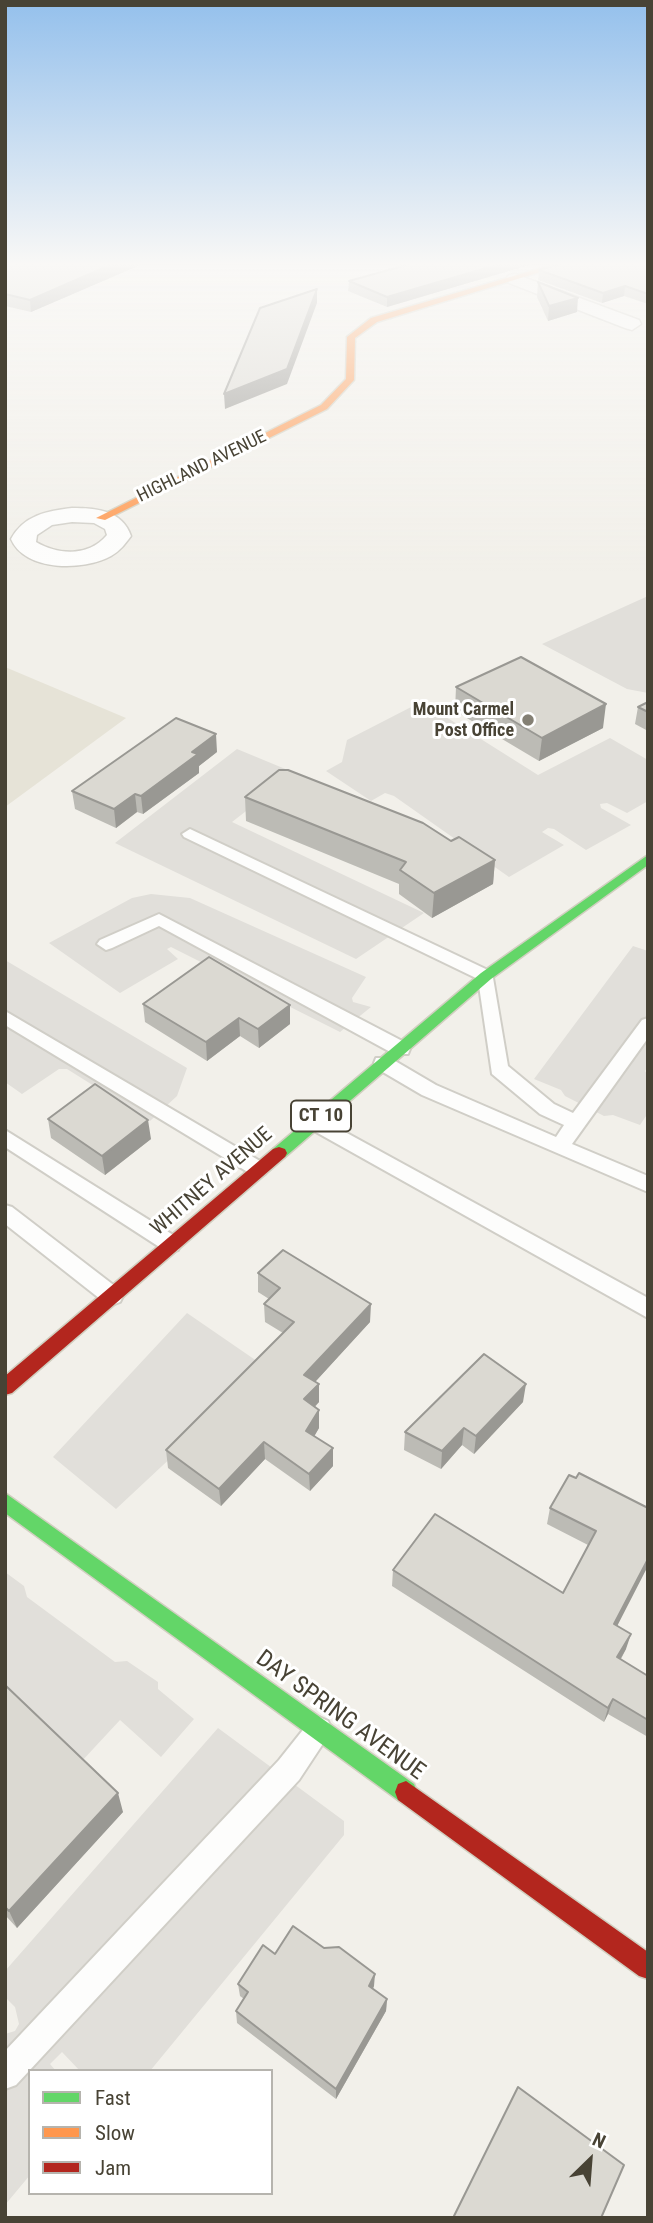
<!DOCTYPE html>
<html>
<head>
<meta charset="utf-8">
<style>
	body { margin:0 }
	#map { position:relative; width:653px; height:2223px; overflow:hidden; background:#f2f0ea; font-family:"Roboto Condensed",sans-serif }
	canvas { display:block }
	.frame { position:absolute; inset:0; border:7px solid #484335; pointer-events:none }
	.legend { position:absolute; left:28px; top:2069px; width:245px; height:126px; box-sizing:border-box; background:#fff; border:2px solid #b6b4ae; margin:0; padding:9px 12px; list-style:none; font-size:21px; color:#484335 }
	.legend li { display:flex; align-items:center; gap:14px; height:35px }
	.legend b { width:35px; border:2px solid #b6b4ae }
	.north { position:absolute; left:555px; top:2125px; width:70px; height:70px; -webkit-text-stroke:5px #fff; paint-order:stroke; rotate:25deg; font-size:19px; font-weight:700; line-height:28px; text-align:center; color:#484335 }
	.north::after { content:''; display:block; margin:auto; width:24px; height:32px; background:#484335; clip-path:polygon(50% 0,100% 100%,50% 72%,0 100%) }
</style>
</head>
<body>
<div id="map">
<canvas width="653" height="2223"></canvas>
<div class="frame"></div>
<ul class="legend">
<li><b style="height:9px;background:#63d668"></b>Fast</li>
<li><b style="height:9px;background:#ff974d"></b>Slow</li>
<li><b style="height:9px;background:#b3261e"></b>Jam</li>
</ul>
<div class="north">N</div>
</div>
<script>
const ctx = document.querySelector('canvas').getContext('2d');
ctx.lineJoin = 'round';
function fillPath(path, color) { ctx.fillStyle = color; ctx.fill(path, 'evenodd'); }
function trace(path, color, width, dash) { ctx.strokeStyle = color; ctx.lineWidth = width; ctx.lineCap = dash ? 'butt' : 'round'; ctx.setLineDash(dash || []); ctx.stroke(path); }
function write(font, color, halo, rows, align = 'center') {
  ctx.font = font + ' "Roboto Condensed",sans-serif'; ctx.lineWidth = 6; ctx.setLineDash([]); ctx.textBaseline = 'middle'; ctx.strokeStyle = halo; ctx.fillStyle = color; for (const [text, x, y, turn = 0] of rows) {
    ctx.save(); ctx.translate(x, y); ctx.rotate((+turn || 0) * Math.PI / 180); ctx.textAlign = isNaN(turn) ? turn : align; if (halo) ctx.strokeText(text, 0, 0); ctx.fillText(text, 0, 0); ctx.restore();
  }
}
const residential = new Path2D(`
	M5,667L126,718L5,807Z`);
const parking = new Path2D(`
	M648,596V693L627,689L542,644Z
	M417,704L438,712L538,775L610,738L648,760V801L627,813L607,803L600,804L601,808L631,825L586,850L554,829L548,828L542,832L564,845L509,877L394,796L385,793L371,801L326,771L342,762L347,740Z
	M237,749L295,773L232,822L424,913L356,959L115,843Z
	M151,894L190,898L366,977L352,998L353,1002L371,1007L340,1032L171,947L167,949L178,959L120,993L49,943L132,898Z
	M633,946L648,951V1066L645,1071L648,1075V1113L640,1125L613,1115L604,1116L565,1096L561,1090L534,1079Z
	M5,960L187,1068L177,1096L150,1121L67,1069H59L22,1094L5,1082Z
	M187,1313L267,1368L116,1509L53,1457Z
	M5,1572L24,1586L27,1597L115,1662L127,1661L158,1682V1689L194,1719L161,1757L120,1720L81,1762L5,1693Z
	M218,1728L344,1821V1835L150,2071H80L62,2052L50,2064L56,2071H30V2175L5,2205V2034L15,2031L19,2024L15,2007L5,1997V1971Z`);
const lane = new Path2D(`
	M190,829L492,972L508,1066L554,1104L573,1113L642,1020L648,1018V1038L572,1144L648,1176V1192L422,1095L376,1068L374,1063L376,1058H390L436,1085L556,1137L564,1125L540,1114L492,1074L478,979L184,837L182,834Z
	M159,914L408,1044L410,1049L408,1054H394L159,926L112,948L106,950L97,944L100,940Z
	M5,1011L265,1164L268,1169L265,1174L258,1176L251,1174L5,1025Z
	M314,1115L648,1298V1318L307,1127L304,1122L307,1117Z
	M5,1130L178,1238L181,1244L178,1250L171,1252L164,1250L5,1147Z
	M5,1205L12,1207L120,1290L123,1296L120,1302L112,1305L104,1302L5,1224Z
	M319,1717L328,1721L332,1730L299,1780L16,2085L5,2089V2051L279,1760L310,1721Z`);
const street = new Path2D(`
	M515,274L639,320L641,324L632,330L625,328L509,283L506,279L509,275Z
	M72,508C96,508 122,510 131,536C125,544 120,551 111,556C84,571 25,572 11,539C24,515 47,511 72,508ZM72,522L94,523L105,529L107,535C89,557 58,555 36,542L37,535L52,525Z`);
const fast = new Path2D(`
	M648,855V865L491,979L285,1157H273L271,1153L273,1149L481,973Z
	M5,1493L414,1784L417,1792L414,1800L406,1803L398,1800L5,1513Z`);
const slow = new Path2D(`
	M561,262H573L377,322L355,338L354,380L327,409L105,520L96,518L321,405L346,379L347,337L371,318Z`);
const jam = new Path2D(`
	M279,1147L285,1149L287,1153L285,1157L12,1393L5,1395V1376L273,1149Z
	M406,1781L648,1952V1979L639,1976L398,1800L395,1792L398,1784Z`);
const wall = new Path2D(`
	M5,262H147L31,312L5,306Z
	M395,262H539L387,307L348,291L349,281L395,268Z
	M648,262V304L624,296L602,303L538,280L539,270Z
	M538,282L577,312L548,321L537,297Z
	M456,687L603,728L539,761L455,711Z
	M648,702V731L635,724L638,707Z
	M217,752L199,766V773L143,814L137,812L116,828L75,809L72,791Z
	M245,797L451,841L495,860L493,884L432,918L399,894V884L246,821Z
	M143,1004L290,1024L259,1048L240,1036L207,1061L145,1022Z
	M48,1119L151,1139L105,1175L51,1138Z
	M258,1273L370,1322L315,1382L319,1384V1402L315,1407L319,1428L314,1436L333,1466L310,1491L265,1459L221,1506L168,1468L166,1450L283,1333L265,1322L264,1304L269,1299L258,1292Z
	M523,1402L474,1454L462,1445L441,1469L404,1450L405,1432Z
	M550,1508H648L617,1626L626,1649L621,1659L648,1676V1737L608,1714L604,1722L392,1586L393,1570L563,1593L588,1545L547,1524Z
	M5,1685L123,1812L17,1928L5,1915Z
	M275,1954L374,1986L373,1989L387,1999L386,2011L336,2099L237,2023L236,2011L244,1999L240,1996L238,1984Z`);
const shadedWall = new Path2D(`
	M117,262H147L31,312L30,300Z
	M507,262H539L387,307V297Z
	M625,286L624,296L602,303L603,293Z
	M317,289V303L287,384L225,409L224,394Z
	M578,298L577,312L548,321L549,306Z
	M606,704L603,728L539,761L542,738Z
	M216,734L217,752L199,766V773L143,814L141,796L192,752Z
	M135,794L137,812L116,828L114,809Z
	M495,860L493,884L432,918L434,893Z
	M290,1005V1024L259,1048L258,1029Z
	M239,1018L240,1036L207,1061L206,1042Z
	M148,1120L151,1139L105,1175L102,1156Z
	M371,1304L370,1322L305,1393L304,1375Z
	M319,1384V1402L304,1417V1399Z
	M526,1384L523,1402L474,1454L476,1436Z
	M319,1410V1428L307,1449L306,1431Z
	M464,1428L462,1445L441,1469L442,1451Z
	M264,1442L265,1459L221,1506L219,1489Z
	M333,1448V1466L310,1491L309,1474Z
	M648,1559V1566L610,1640L614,1624Z
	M631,1634L626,1649L613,1672L617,1657Z
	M613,1699L608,1714L604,1722L608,1708Z
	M118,1793L123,1812L17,1928L9,1911Z
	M375,1974L374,1986L368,1998L369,1986Z
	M387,1999L386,2011L336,2099V2089Z`);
const building = new Path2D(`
	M5,262H117L30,300L5,294Z
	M407,262H507L387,297L349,281L410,264Z
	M566,262H648V294L625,286L603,293L539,270Z
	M538,282L578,298L549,306Z
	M317,289L287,369L224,394L260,308Z
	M521,657L606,704L542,738L456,687Z
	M648,702V712L638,707Z
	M176,718L216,734L192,752L198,754L141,796L135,794L114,809L72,791Z
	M279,770H288L423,823L451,841L459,837L495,860L434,893L400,870L406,862L245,797Z
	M209,957L290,1005L258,1029L239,1018L206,1042L143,1004Z
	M95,1084L148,1120L102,1156L48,1119Z
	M283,1250L371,1304L304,1375L319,1384L304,1399L319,1410L306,1431L333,1448L309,1474L264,1442L219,1489L166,1450L294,1322L264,1304L280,1288L258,1273Z
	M484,1354L526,1384L476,1436L464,1428L442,1451L405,1432Z
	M579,1473L648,1508V1559L614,1624L631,1634L617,1657L648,1676V1720L613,1699L608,1708L393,1570L435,1514L563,1593L596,1531L550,1508L569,1475L576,1478Z
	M5,1685L118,1793L9,1911L5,1907Z
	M293,1926L324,1948L339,1947L375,1974L369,1986L387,1999L336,2089L236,2011L248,1992L238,1984L263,1945L275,1954Z
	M518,2087L624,2165L601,2218H453Z`);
const markers = [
	[528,720,7,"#848074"]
];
const farStreetnames = [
	["HIGHLAND AVENUE",202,467,-26]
];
const farPoinames = [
	["Mount Carmel",514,710],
	["Post Office",514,731]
];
const shields = [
	[321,1116,60]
];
const shieldNames = [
	["CT 10",321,1116]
];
const streetNames = [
	["WHITNEY AVENUE",212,1182,-41]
];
const nearStreetnames = [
	["DAY SPRING AVENUE",340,1716,36]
];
fillPath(residential, '#e6e3d7');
fillPath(parking, '#e1dfda');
trace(lane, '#d0cec7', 4);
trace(street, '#d0cec7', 3);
trace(fast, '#d1cfc0', 3);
trace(slow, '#d1cfc0', 3);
trace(jam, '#d1cfc0', 3);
fillPath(lane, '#fdfdfc');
fillPath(street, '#fdfdfc');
fillPath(fast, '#63d668');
fillPath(slow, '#ff974d');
fillPath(jam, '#b3261e');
fillPath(wall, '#bcbbb5');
fillPath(shadedWall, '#999893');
fillPath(building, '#dbd9d2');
trace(building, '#999893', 2);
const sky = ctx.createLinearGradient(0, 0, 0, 574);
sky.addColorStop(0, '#94c0ec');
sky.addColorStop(0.46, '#f9f8f6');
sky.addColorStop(1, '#f9f8f600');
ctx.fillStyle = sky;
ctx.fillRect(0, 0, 653, 574);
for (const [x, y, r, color] of markers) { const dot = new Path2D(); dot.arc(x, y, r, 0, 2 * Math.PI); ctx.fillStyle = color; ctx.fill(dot); trace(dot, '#fff', 2.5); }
write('18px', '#484335', '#fff', farStreetnames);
write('bold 18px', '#484335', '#fff', farPoinames, 'right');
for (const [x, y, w] of shields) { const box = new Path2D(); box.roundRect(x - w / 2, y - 15.5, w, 31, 5); ctx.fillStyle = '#fff'; ctx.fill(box); trace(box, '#484335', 2); }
write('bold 19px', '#484335', null, shieldNames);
write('21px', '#484335', '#fff', streetNames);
write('24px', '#484335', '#fff', nearStreetnames);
</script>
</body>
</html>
